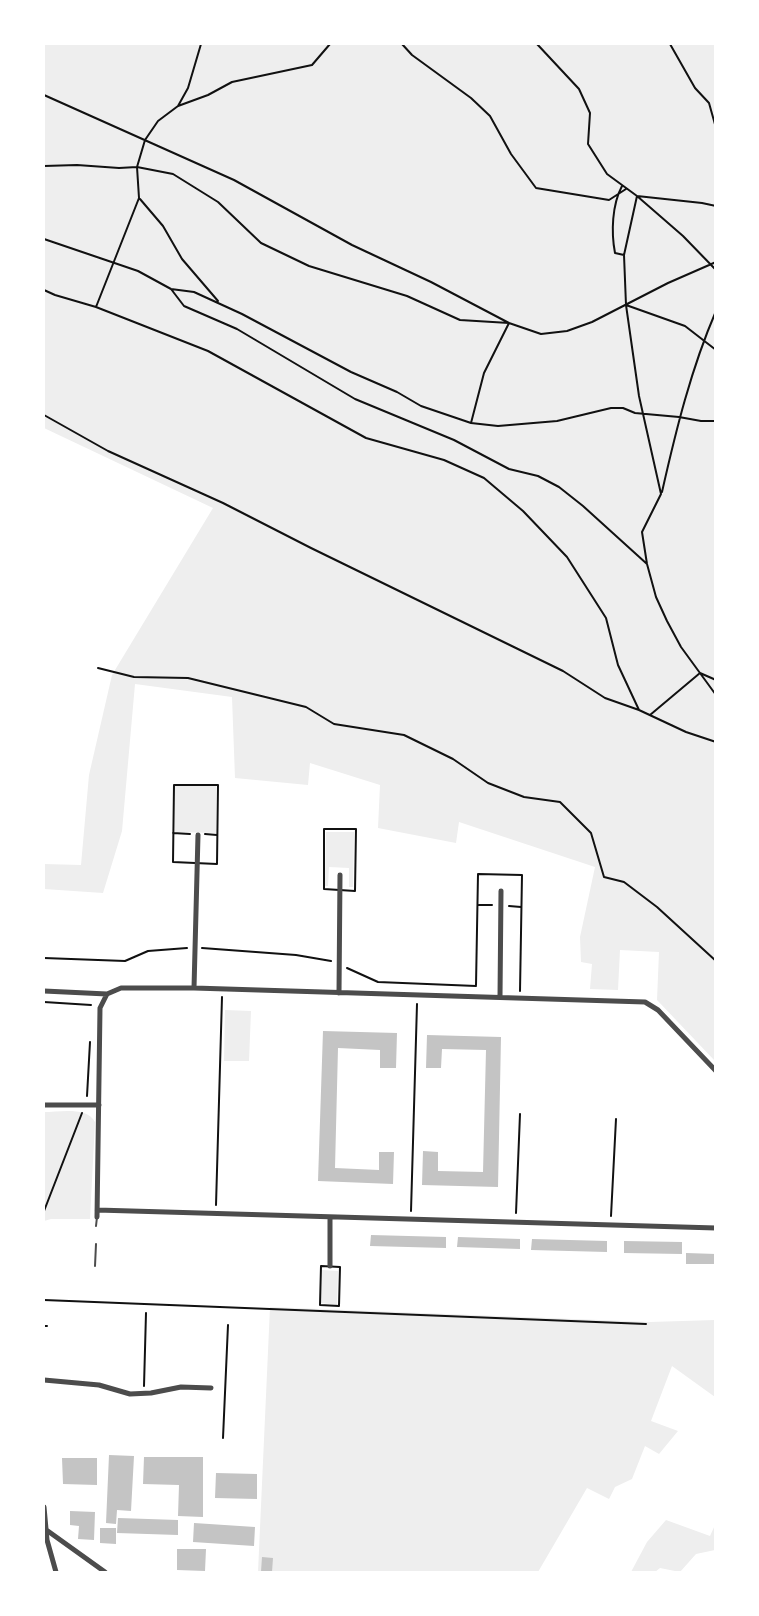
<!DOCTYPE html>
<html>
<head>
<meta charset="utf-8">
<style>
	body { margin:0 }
	#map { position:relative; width:759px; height:1616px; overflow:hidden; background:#fff; font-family:"Source Sans 3",sans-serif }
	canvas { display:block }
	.frame { position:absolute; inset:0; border:45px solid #fff; pointer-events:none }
</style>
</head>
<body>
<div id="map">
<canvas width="759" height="1616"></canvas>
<div class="frame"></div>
</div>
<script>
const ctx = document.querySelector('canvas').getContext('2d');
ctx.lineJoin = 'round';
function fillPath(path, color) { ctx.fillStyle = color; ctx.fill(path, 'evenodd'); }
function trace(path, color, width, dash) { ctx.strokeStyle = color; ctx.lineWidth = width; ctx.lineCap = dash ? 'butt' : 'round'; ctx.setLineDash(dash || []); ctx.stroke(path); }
const green = new Path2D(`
	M44,44H715V1061L657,1000L659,952L620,950L618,990L590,989L592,964L581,962L580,937L595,867L459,822L456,843L378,828L380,785L310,763L308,785L235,778L232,697L135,684L122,831L103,893L44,889V864L81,865L89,775L112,675L213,508L44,428Z
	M175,786H216V833L175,832Z
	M326,832H354L353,887H349V868L329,867L328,886H325Z
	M225,1010L251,1011L249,1061H224Z
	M44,1112C59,1112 87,1106 95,1122L90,1219H51L44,1221Z
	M322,1270L338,1271L337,1305L321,1303Z
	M270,1307L650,1322L715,1320V1397L672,1366L651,1421L678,1431L659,1454L645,1446L632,1479L615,1487L609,1499L587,1488L538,1572H258Z
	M666,1520L710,1536L715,1525V1550L696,1554L680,1572L660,1568L655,1572H631L647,1542Z`);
const building = new Path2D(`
	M323,1031L397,1033L396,1068H380V1050L338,1048L335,1168L379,1170V1152H394L393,1184L318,1181Z
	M427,1035L501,1037L498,1187L422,1185L423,1151L438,1152V1171L483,1172L486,1050L442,1049L441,1068H426Z
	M371,1235L446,1237V1248L370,1246Z
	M458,1237L520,1239V1249L457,1247Z
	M532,1239L607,1241V1252L531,1250Z
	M624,1241L682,1242V1254L624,1253Z
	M686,1253L716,1254V1264H686Z
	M109,1455L134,1456L131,1511L117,1510L116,1524L106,1523Z
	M144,1457H203V1517L178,1516L179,1485L143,1484Z
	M62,1458H97V1485L63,1484Z
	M216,1473L257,1474V1499L215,1498Z
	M70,1511L95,1512L94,1540L78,1539L79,1526L70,1525Z
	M118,1518L178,1520V1535L117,1533Z
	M194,1523L255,1527L254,1546L193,1542Z
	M100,1528H116V1544L100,1543Z
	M177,1549H206L205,1571L177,1570Z
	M262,1557L273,1558L272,1572H261Z`);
const path = new Path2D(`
	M402,44L412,55L471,98L490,116L511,154L536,188L609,200L626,189
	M537,44L579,89L590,113L588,144L607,174L637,196L683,236L716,270
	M670,44L695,88L709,103L716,128
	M44,95L234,180L352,245L431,282L509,323L484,373L471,423
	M178,106L208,95L232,82L312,65L330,44
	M44,166L77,165L119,168L137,167L173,174L218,202L261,243L309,266L407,296L460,320L509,323L541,334L567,331L592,322L668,283L716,262
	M622,186C612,205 611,232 615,253L624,255
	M637,196L624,255L626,305L639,396L661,494L642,532L647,564L656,597L667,621L681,647L716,695
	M637,196L702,203L716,206
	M140,199L163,226L182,259L218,301
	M44,239L138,271L171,289L194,292L242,314L351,372L397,392L421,406L471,423L498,426L557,421L611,408H623L635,413L679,417L701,421H716
	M171,289L184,306L237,329L355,399L454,440L509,469L538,476L559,487L583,506L647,564
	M44,290L55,295L96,307L208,351L366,438L444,460L484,478L523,511L567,557L606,618L618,665L639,710
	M626,305L685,326L716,350
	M96,307L139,198L137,167L145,140L158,121L178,106L188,88L201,44
	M44,415L108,451L223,503L311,548L563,671L605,698L639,710L686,732L716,742
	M662,492C676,430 691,369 716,311
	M98,668L134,677L188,678L306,707L334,724L404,735L453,759L488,783L524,797L560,802L591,833L604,877L624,882L657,907L716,961
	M650,715L700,673L716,680
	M174,785H218L217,864L173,862Z
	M324,829H356L355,891L324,889Z
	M173,833L190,834
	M205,834L217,835
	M479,905H492
	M509,906L521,907
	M202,948L296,955L331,961
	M44,958L125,961L148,951L187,948
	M347,968L378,982L476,986
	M476,985L478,874L522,875L520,991
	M44,1002L91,1005
	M87,1096L90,1042
	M216,1205L222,997
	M44,1211L82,1113
	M411,1211L417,1004
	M516,1213L520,1114
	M611,1216L616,1119
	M321,1266L340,1267L339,1306L320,1305Z
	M44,1300L646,1324
	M44,1326H47
	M144,1386L146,1313
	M223,1438L228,1325`);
const service = new Path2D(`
	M96,1226L97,1217
	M95,1266L96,1244`);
const minor = new Path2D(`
	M194,988L198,835
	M44,991L107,994L121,988H194L645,1002L658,1010L716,1071
	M339,993L340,875
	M500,997L501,891
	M44,1105H99
	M97,1210L716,1228
	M97,1217L100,1008L107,994
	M330,1266V1217
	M44,1380L99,1385L130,1394L151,1393L181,1387L211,1388
	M44,1507L47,1540L56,1572
	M45,1529L105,1572`);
fillPath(green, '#eee');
fillPath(building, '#c4c4c4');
trace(path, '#111', 2);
trace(service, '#4c4c4c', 2);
trace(minor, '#4c4c4c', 5);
</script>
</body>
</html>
